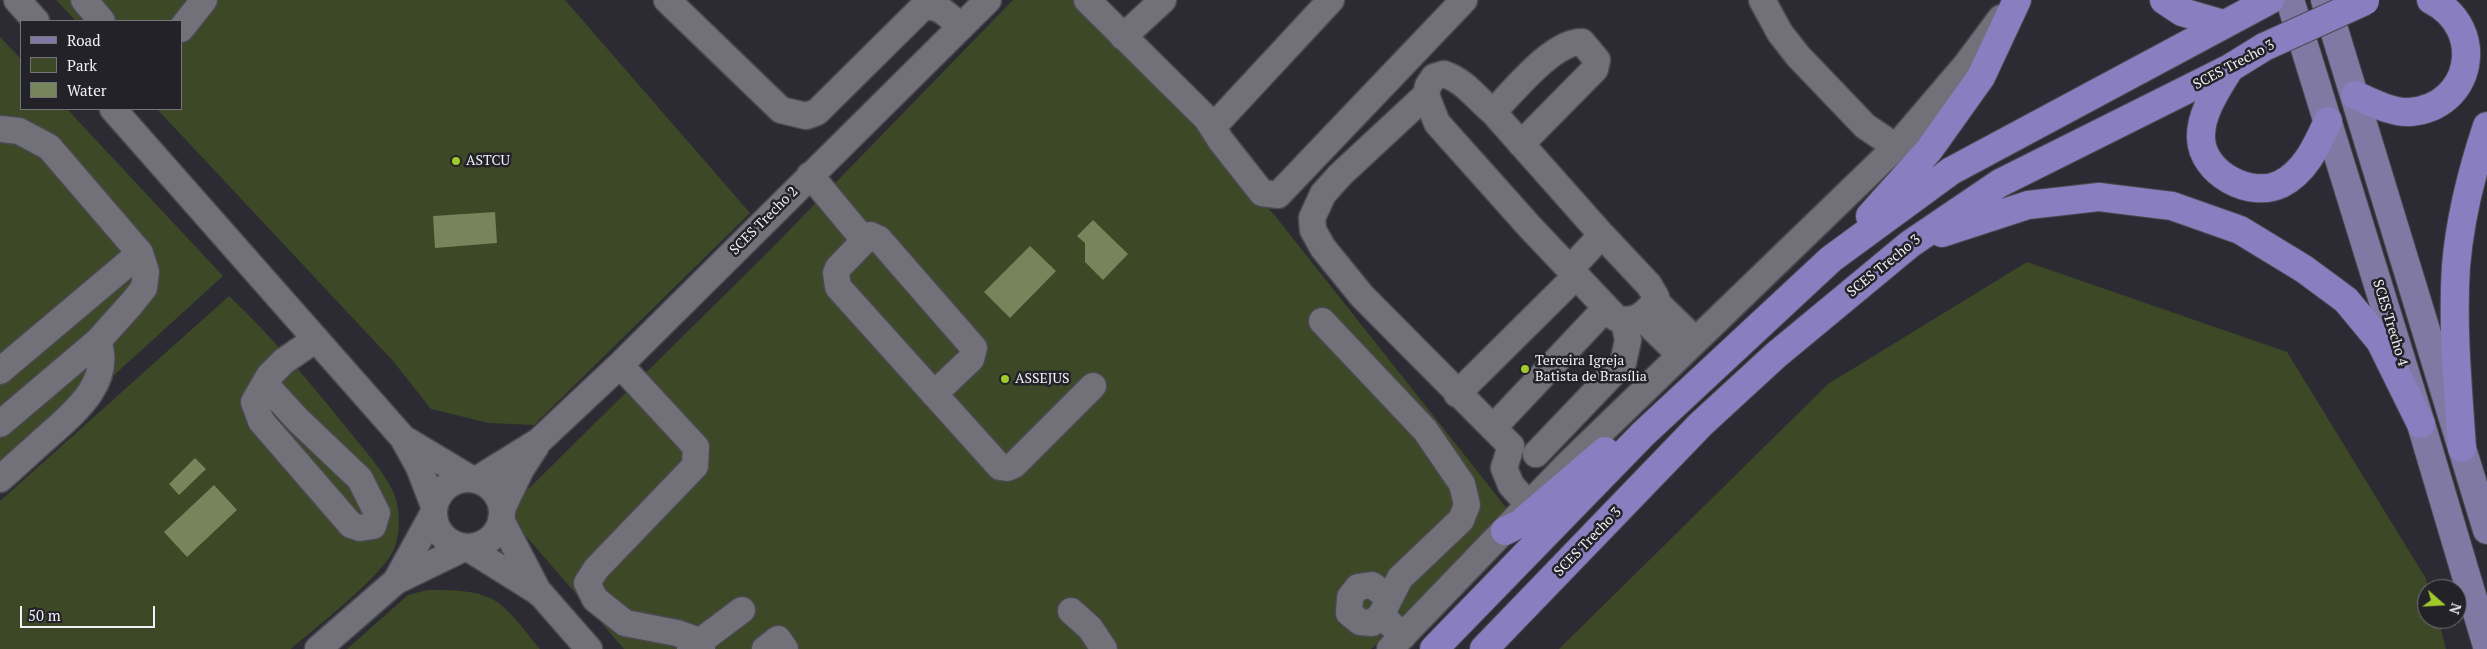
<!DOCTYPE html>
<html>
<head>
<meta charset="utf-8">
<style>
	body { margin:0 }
	#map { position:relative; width:2487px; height:649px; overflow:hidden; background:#2c2b33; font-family:"PT Serif",serif }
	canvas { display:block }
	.legend { position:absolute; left:20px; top:20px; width:162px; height:90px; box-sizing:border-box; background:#232229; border:1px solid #75747b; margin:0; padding:6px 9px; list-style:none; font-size:15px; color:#f1f0f5 }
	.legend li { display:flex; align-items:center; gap:10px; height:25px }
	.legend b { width:25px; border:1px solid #75747b }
	.north { position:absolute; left:2417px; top:579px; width:50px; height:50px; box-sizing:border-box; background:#232229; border:1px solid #75747b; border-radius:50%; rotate:109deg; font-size:14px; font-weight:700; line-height:20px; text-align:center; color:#f1f0f5 }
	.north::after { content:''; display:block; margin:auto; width:18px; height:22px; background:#a0c92b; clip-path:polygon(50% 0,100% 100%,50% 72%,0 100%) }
	.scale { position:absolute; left:20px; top:606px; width:135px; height:22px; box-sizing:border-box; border:2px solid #f1f0f5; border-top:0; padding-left:6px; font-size:15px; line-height:18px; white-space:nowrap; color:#f1f0f5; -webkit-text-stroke:4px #232229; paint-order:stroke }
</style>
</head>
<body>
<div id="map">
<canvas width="2487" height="649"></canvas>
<ul class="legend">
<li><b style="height:6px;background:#8079a4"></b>Road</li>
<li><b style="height:14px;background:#3d4826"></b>Park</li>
<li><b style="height:14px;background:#76855b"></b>Water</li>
</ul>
<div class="north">N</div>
<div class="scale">50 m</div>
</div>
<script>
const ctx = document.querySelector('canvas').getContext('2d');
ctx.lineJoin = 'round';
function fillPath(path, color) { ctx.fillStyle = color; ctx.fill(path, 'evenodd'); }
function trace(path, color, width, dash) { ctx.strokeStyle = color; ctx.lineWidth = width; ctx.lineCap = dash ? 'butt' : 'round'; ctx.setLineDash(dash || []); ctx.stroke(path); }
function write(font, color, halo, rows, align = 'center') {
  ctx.font = font + ' "PT Serif",serif'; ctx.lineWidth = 5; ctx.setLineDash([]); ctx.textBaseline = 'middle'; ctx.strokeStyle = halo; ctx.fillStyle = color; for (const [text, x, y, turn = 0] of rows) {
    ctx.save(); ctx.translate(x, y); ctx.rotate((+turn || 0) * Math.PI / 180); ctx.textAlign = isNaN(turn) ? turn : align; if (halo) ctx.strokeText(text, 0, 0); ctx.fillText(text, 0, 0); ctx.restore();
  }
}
const green = new Path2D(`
	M56,0H565L750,213L534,425L489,423L431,409L393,361L157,109H181V21H76Z
	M1013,0H1079L1276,217L1512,515L1371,649H624L505,512L772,248Z
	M0,37L21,59V109H67L223,276L0,479Z
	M2027,262L2287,352L2425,577L2429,589H2427V619H2438L2446,649H1559L1828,384Z
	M229,296C273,337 312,385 350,432C365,451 384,471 394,494C400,509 401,533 394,549C383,576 316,627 291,649H0V501Z
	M427,590C448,590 472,589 492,599C511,609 526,633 540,649H347L408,595Z`);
const water = new Path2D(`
	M495,212L497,243L435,248L433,216Z
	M1093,220L1128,254L1103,280L1085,262V243L1077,236Z
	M1030,246L1056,271L1010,318L984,292Z
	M195,458L206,469L179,495L169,484Z
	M214,485L237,510L187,557L164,532Z`);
const minor = new Path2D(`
	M17,0L36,21
	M84,0L102,21
	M667,0L781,110L806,116L817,112L922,8C939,3 948,16 961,27
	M1087,0L1207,119L1221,141L1262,193L1278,195L1464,0
	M1762,0L1780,33L1798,56L1865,126L1896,147
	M181,29L204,0
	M1123,37L1163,0
	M1444,74C1465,81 1476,98 1493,112L1602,235L1649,285L1656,297L1655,301C1645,315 1633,324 1616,318L1529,226L1437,123L1426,95L1428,86L1434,77Z
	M1426,95L1340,175L1323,194L1312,218L1313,230L1323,248L1362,296L1511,446L1504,468L1511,485L1529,505
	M113,109L403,438L419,467L434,506
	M1493,112C1513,92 1553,41 1582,42L1597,60L1595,69L1521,144
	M1213,127L1331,0
	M0,129L19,131L49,147L140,253L146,272L144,288L132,303L98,341L0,424
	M810,175L864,240
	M1570,269L1602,235
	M1655,301L1685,330
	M1640,316L1670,345
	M1322,321L1425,430L1462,484L1467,505L1461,520L1400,578L1381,615L1403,636
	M620,365L696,447L695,466L596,569L587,583L595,599L625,623L677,633L700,641L702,649
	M0,371L140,253
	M265,384L297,419L360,479L377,513L373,526L360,528L351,525L261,421L254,402L269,376L284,361L316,339
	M934,394L971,359L974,348L879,239L870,235L838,268L836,273L838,287L1000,467L1007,468L1014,465L1093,386
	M1457,394L1576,276
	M1493,428L1606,308
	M406,440L471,479
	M1536,454L1623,363L1628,340L1624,321
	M434 513a34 34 0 1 1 68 0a34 34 0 1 1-68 0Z
	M0,479C16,465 32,450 48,436C75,412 113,381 98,341
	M476,480L539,441L620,365L988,0
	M502,509L521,469L536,446
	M501,520L539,593
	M468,548L540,593L589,649
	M396,581L434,512
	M1071,611L1090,628L1104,649
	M1381,615L1372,623L1360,622L1349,613L1350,597L1358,587L1372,585L1384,594L1387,604
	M318,649L396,581L464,548
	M690,649L742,610
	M765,649L778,639L785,649
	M1390,649L1567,465L1896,147L1966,65L2001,18`);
const major = new Path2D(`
	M2290,0L2421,424L2487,646
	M2325,0L2487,530`);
const highway = new Path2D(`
	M2164,0L2182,12L2223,24
	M2230,68C2218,88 2200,113 2201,138C2202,173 2250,199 2281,184C2306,171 2317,145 2328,121
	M2355,95C2372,102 2391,113 2410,112C2473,107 2487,28 2431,0
	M1870,216L1929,150L1981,77L2017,0
	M1942,233L2028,205L2099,197L2172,206L2240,230L2304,269L2346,300L2380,341L2421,424
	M2462,448C2458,388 2452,327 2456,266C2460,218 2472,171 2487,126
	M1505,531L1521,523L1605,451
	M1434,649L1643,434L1831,259L1951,171L2270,0
	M1484,649L1701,424L1776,355L1910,244L2000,183L2230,68L2264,47`);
const highwayBridge = new Path2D(`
	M2264,47L2365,1`);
const markers = [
	[456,161,5,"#a0c92b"],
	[1525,369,5,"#a0c92b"],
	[1005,379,5,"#a0c92b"]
];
const streetNames = [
	["SCES Trecho 3",2234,65,-28],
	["SCES Trecho 2",764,221,-45],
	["SCES Trecho 3",1884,266,-39],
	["SCES Trecho 4",2390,323,73],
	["SCES Trecho 3",1588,542,-46]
];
const poiNames = [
	["ASTCU",466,161],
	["Terceira Igreja",1535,361],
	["Batista de Brasília",1535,377],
	["ASSEJUS",1015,379]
];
fillPath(green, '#3d4826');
fillPath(water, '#76855b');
trace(minor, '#4a494f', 29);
trace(major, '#4a494f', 30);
trace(highway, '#4a494f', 30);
trace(minor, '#72717a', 26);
trace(major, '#8079a4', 28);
trace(highway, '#897ec0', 28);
trace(highwayBridge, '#4a494f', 30, []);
trace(highwayBridge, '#897ec0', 28);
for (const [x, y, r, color] of markers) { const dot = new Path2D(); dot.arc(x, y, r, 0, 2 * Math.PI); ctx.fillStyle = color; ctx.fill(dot); trace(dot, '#232229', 2); }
write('14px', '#f1f0f5', '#232229', streetNames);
write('14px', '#f1f0f5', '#232229', poiNames, 'left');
</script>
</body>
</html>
